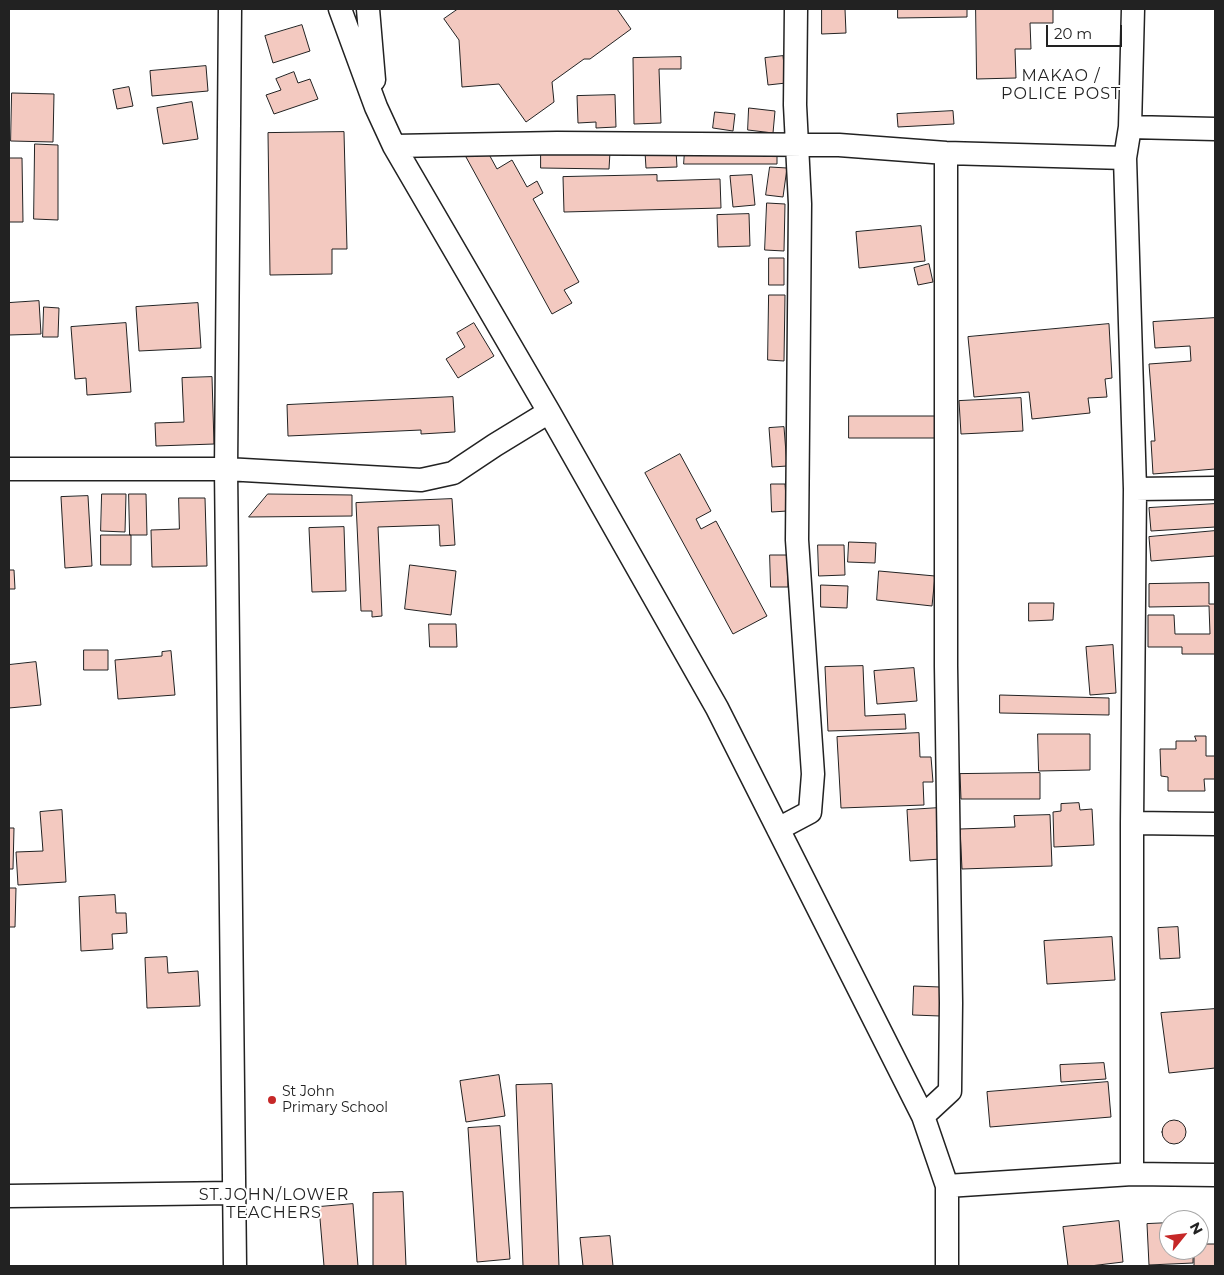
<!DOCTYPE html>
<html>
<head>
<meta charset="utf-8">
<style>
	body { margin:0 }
	#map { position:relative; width:1224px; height:1275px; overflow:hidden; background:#fff; font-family:Montserrat,sans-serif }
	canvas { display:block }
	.frame { position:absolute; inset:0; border:10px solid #222; pointer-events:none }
	.north { position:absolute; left:1159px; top:1210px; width:50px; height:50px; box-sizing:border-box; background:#fff; border:1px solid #a7a7a7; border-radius:50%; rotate:61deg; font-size:14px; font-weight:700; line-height:20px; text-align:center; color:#222 }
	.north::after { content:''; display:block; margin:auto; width:18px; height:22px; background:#c62828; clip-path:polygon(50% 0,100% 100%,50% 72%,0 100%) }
	.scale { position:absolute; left:1046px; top:25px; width:76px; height:22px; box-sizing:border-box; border:2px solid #222; border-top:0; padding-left:6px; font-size:15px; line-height:18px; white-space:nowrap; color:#222; -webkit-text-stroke:4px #fff; paint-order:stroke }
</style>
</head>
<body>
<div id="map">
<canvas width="1224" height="1275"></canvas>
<div class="frame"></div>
<div class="north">N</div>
<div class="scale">20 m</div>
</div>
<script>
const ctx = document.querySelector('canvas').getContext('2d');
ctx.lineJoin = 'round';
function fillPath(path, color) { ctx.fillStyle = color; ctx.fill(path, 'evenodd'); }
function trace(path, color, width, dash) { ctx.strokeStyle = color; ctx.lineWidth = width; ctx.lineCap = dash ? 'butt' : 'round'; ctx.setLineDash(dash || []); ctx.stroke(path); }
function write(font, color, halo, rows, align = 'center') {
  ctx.font = font + ' Montserrat,sans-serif'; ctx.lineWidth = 4; ctx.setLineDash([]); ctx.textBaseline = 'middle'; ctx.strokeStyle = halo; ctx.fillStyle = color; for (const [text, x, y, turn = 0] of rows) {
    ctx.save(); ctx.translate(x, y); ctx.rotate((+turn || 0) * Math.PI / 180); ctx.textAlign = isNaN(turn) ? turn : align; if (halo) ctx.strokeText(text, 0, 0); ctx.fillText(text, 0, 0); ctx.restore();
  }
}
const building = new Path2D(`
	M458,9H617L631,29L590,59H584L552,82L554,102L526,122L499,84L462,87L459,40L444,19Z
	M822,9H845L846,33L822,34Z
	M898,9H967V17L898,18Z
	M976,9H1053V23H1030L1031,49H1015L1016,78L977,79Z
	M302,25L310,51L273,63L265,36Z
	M783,56L786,83L768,85L765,58Z
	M681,57V69H659L661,123L634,124L633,58Z
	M206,66L208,91L152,96L150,71Z
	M294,72L298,83L310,79L318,99L274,114L266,95L281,90L276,79Z
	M129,87L133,106L117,109L113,90Z
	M12,93L54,94L53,142L11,141Z
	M615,95L616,127L596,128V122L578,123L577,96Z
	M192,102L198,139L163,144L157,108Z
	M749,108L775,111L773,133L748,130Z
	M953,111L954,124L898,127L897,114Z
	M715,112L735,114L733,131L713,128Z
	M344,132L347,249H332V274L270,275L268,133Z
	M35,144L58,145V220L34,219Z
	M485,147L497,169L512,160L527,187L537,181L543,193L533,199L579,282L564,290L572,303L552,314L466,157Z
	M676,150L677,167L646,168L645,152Z
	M685,150H777V164H684Z
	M541,152H610L609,169L541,168Z
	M9,158H22L23,222H9Z
	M770,167L787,168L783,197L766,195Z
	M657,175V181L720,179L721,208L564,212L563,177Z
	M752,175L755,205L733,207L730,176Z
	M767,203L785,204L784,251L765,250Z
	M749,214L750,246L718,247L717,215Z
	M921,226L925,261L859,268L856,232Z
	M769,258H784V285H769Z
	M929,264L933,282L918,285L914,268Z
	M769,295H785L784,361L768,360Z
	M39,301L41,334L9,335V303Z
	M198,303L201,348L139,351L136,307Z
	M44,307L59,308L58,337H43Z
	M1215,318V469L1153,474L1151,441H1155L1149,364L1191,361L1190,346L1155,348L1153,322Z
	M126,323L131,392L87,395L86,378L75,379L71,327Z
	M474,323L494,356L458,378L446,359L465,347L457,333Z
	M1109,324L1112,378L1105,379L1107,397L1088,398L1090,413L1032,419L1029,392L974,397L968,337Z
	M212,377L214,444L156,446L155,423L184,422L182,378Z
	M453,397L455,432L421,434V430L288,436L287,405Z
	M1021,398L1023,431L961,434L959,401Z
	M849,416H938V438H849Z
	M784,427L787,466L772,467L769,428Z
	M680,454L711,511L696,519L701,529L716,521L767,616L733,634L645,473Z
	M771,484H785L787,511L772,512Z
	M102,494H126L125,532L101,531Z
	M129,494H146L147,535H130Z
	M268,494L352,495V516L249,517Z
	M88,496L92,566L65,568L61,497Z
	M179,498H205L207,566L152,567L151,530L179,529Z
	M452,499L455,545L440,546L439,525L378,527L382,616L372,617V611H361L356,503Z
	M1215,504V527L1151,531L1149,508Z
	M344,527L346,591L312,592L309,528Z
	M1215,531V556L1151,561L1149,537Z
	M101,535H131V565H101Z
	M849,542L876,543L875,563L848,562Z
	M818,545H844L845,575L819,576Z
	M770,555H788V587H771Z
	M410,565L456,571L451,615L405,609Z
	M9,570H14L15,589H9Z
	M879,571L935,576L932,606L877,600Z
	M1209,583V604H1215V654H1182V647H1148V615H1174L1175,634H1210L1209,606L1149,607V584Z
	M821,585L848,586L847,608L821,607Z
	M1029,603H1054L1053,620L1029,621Z
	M429,624H456L457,647H430Z
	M1113,645L1116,693L1090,695L1086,647Z
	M84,650H108V670H84Z
	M171,651L175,695L118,699L115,660L162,656V652Z
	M36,662L41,705L9,708V665Z
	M863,666L865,716L905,714L906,729L828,731L825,667Z
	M914,668L917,701L877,704L874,671Z
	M1000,695L1109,698V715L1000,713Z
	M919,733L920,757H931L933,782H923L924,805L841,808L837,737Z
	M1038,734H1090V770L1039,771Z
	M1195,736H1206V756H1215V779H1204L1205,791H1168V777L1161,776L1160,749H1176V741H1196Z
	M1040,773V799H961L960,774Z
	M1079,803L1080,810L1092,809L1094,845L1054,847L1053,812L1061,811V804Z
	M939,808L941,859L910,861L907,810Z
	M62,810L66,882L18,885L16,852L43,851L40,812Z
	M1050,815L1052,866L962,869L960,829L1015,827L1014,816Z
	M9,828H14L13,869H9Z
	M9,888H16L15,927H9Z
	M115,895L116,913H126L127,933L112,934L113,949L81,951L79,897Z
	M1178,927L1180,958L1160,959L1158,928Z
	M1112,937L1115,980L1047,984L1044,941Z
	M167,957L168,973L198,971L200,1006L147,1008L145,958Z
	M914,986L940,987V1016L913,1015Z
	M1215,1009V1068L1169,1073L1161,1013Z
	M1104,1063L1106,1079L1061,1082L1060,1065Z
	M499,1075L505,1116L466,1122L460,1081Z
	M1108,1082L1111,1117L990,1127L987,1092Z
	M552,1084L559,1266H523L516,1085Z
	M1162 1132a12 12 0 1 1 24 0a12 12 0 1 1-24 0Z
	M500,1126L510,1259L477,1262L468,1128Z
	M403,1192L406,1266H373V1193Z
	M353,1204L358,1266H324L319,1207Z
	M1119,1221L1123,1262L1090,1266H1068L1063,1227Z
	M1169,1223V1250H1193V1263L1149,1265L1147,1224Z
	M610,1236L613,1266H583L580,1238Z
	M1199,1244H1215V1266H1194V1250H1199Z`);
const minor = new Path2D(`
	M230,9L226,469L235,1266
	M340,9L376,107L394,146L549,412L717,708L923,1116L947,1186L1132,1174L1215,1175
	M368,9L374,80
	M1130,127L1215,129
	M394,146L557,143L839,145L946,153L1125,158
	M9,469H226L421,480L453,473L495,445L549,412
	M1135,489L1215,488
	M1132,823L1215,824
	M778,829L810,812L813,774L797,540L800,204L795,105L796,9
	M923,1116L950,1091L951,1003L946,666V153
	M1132,1174V823L1135,489L1125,158L1130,127L1133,9
	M947,1186V1266
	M9,1196L233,1193`);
const markers = [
	[272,1100,5,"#c62828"]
];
const poiNames = [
	["St John",282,1092],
	["Primary School",282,1108]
];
const quarterNames = [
	["MAKAO /",1061,76],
	["POLICE POST",1061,94],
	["ST.JOHN/LOWER",274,1195],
	["TEACHERS",274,1213]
];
fillPath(building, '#f3c9c0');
trace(building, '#222', 1);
trace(minor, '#222', 25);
trace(minor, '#fff', 22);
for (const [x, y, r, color] of markers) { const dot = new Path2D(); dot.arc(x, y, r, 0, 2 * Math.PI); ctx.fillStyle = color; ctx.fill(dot); trace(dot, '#fff', 2); }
write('14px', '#222', '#fff', poiNames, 'left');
ctx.letterSpacing = '1px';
write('16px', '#222', '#fff', quarterNames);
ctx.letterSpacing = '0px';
</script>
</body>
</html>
